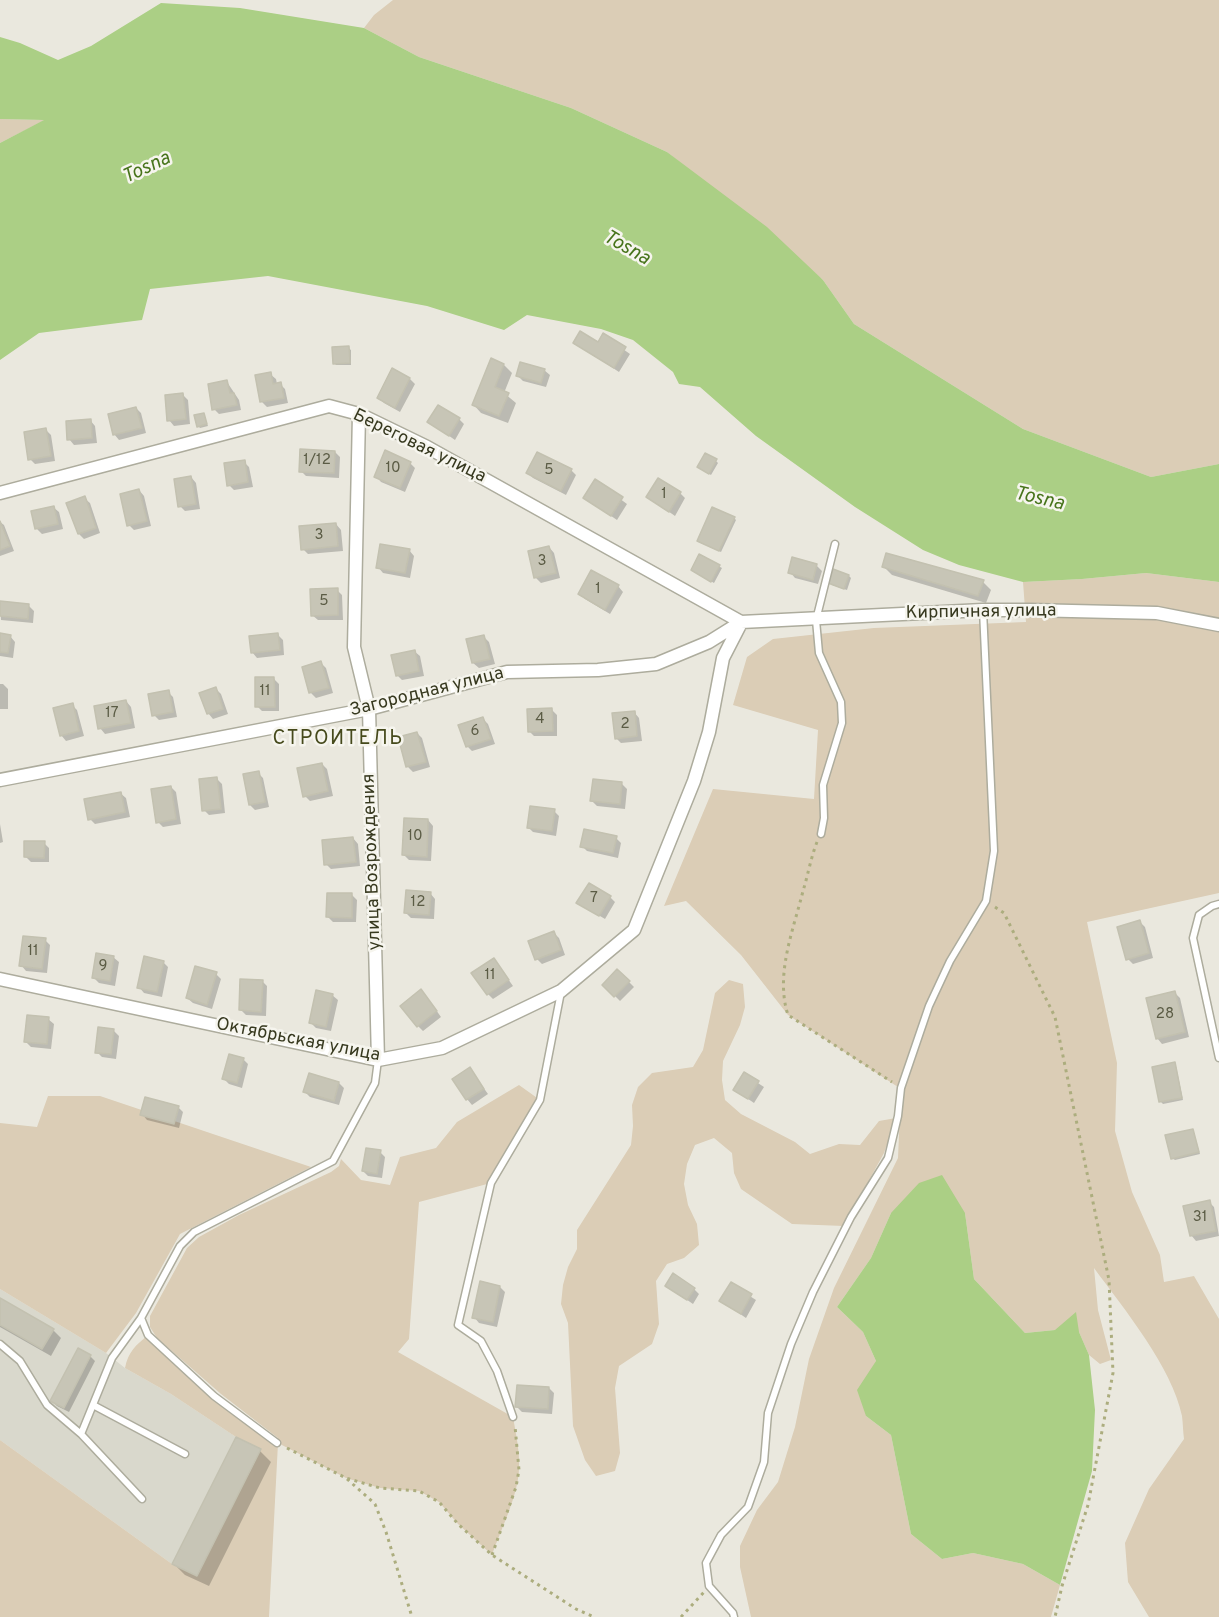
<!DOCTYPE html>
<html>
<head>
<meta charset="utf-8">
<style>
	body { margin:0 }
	canvas { display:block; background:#eae8de }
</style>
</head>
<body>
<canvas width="1219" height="1617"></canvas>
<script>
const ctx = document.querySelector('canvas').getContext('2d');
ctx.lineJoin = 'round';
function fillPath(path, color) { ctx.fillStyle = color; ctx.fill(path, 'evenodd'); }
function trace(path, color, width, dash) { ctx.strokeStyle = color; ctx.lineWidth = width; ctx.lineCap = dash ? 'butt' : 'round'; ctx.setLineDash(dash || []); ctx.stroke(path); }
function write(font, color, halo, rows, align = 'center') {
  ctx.font = font + ' Overpass,sans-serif'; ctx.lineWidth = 5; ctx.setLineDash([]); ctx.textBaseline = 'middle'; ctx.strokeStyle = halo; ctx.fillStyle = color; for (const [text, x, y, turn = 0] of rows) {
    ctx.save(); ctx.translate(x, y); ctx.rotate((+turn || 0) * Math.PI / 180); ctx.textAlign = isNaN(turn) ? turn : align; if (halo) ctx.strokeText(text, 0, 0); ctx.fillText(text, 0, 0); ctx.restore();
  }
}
const built = new Path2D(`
	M0,1289L106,1353L125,1368L171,1394L236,1437L172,1564L0,1440Z`);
const green = new Path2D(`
	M393,0H1219V464L1151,477L1023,429L854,324L823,280L667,152L571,108L419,57L364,28L374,15Z
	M0,119L45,120L0,143Z
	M1146,573L1219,582V893L1087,922L1117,1063L1115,1131L1132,1192L1160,1255L1164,1282L1194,1276L1219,1319V1617H1149L1128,1582L1125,1543L1149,1489L1184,1439C1183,1432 1183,1424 1182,1416C1172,1367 1124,1309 1094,1268L1098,1310L1111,1360L1100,1364L1089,1355L1079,1332L1055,1330L1025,1333L974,1279L965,1213H891L871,1258L837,1307L863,1332L876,1361L866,1416L891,1435L911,1534L942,1559L973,1553L1023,1564L1060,1585L1051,1617H751L740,1567V1546L757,1510L778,1482L795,1427L809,1359L834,1288L898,1158L901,1089L788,1015L741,955L686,901L664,906L713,789L814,799L818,730L733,705L747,657L773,639L874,628L1026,622L1023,582L1082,579Z
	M729,980L743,984L745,1007L740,1025L723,1061L722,1080L725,1100L741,1114L795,1142L810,1154L839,1144L860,1145L879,1121L896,1118L884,1153L844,1226L792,1224L741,1189L734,1173L732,1153L714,1138L695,1145L687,1164L684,1184L688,1205L697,1224L699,1245L684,1258L667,1264L656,1281L659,1324L652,1344L619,1366L615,1388L620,1453L615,1471L596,1476L585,1460L573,1426L568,1323L561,1304L563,1285L568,1267L577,1249V1230L631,1145L633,1126L632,1105L638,1087L652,1073L693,1067L703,1050L715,993Z
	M519,1085L540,1100L491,1183L419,1202L409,1339L398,1352L513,1417C516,1434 520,1452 519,1469C518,1496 501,1529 492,1555L458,1524L439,1502L419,1491L380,1488L346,1478L278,1443L269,1617H0V1440L172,1564L197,1576L261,1449L236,1437L171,1394L125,1368C128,1352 136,1345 148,1335L214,1396L277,1442L278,1438L221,1394L157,1338L150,1327V1316L187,1248L199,1237L239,1215L331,1172L339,1166L341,1159L361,1180L390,1185L400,1157L436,1148L457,1122Z
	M48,1096H100L311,1167L180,1234L136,1313L106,1353L0,1289V1123L37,1127Z`);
const water = new Path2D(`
	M161,3L240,8L364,28L419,57L571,108L667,152L767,227L823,280L854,324L1023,429L1151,477L1219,464V582L1146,573L1082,579L1023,582L959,565L923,550L855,507L756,436L700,387L679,384L673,372L633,340L601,329L527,315L504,330L427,306L268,276L150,289L142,320L39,333L0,360V143L44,120L0,119V37L20,43L58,60L91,46Z
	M942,1175L965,1213L974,1279L1025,1333L1055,1330L1076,1312L1079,1332L1089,1355L1095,1410L1092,1471L1060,1585L1023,1564L973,1553L942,1559L911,1534L891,1435L866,1416L857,1390L876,1361L863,1332L837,1307L871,1258L891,1213L919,1183Z`);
const shadow = new Path2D(`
	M603,335L630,354L619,372L575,343L598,344Z
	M348,348L351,350V365H336L334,363Z
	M504,365L512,373L504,393L516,403L508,423L481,413L473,404Z
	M393,370L410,379L415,384L400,412L384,403L379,398Z
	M544,370L550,375L546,387L523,381L518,376Z
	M270,374L276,379L277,384H280L285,389L288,403L267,407L262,402Z
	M227,382L239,400L241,410L219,414L214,409Z
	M183,395L188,400L190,424L174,426L169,420Z
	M136,408L141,413L146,433L119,440L114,434Z
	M203,414L208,426L200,428L198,426Z
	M459,419L464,424L455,440L429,422Z
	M90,420L95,426L97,443L74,445L69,439Z
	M46,430L51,435L55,461L35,464L30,459Z
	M335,452L340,457L339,478L306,476L301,471Z
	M716,461L718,463L711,475L698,467Z
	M244,462L249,467L253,487L234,490L229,485Z
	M410,463L415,468L405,492L381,482L376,476Z
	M571,470L576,475L566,495L533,478L528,473Z
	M191,477L196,483L200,509L185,511L180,506Z
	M596,481L627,504L617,520L585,498Z
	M139,490L144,496L151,526L134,530L129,525Z
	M680,493L685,498L675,516L648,497Z
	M84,498L90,503L100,533L84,539L79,534Z
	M53,507L59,512L63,529L42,534L37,529L33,512Z
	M734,518L736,520L721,552L701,543Z
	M0,522L4,525L14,551L0,556Z
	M336,524L341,530L343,551L308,554L303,549Z
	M549,547L554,553L560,578L541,583L536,578L529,552Z
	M409,550L414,556L410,578L383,573L378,567Z
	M700,556L722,568L714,583L692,570Z
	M816,565L822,571L818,584L795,578L790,572Z
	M884,567L983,582L991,590L986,603L892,575Z
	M849,576L851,578L847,590L832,585Z
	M618,586L623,592L610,614L585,599L579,594Z
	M337,590L342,595L343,620H318L312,615Z
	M0,602L29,606L34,611L33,623L1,620Z
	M0,635L10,636L15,642L13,658L0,656Z
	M278,635L283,640L284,655L257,658L252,652Z
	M484,637L489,642L495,664L479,668L473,663Z
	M414,651L420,656L424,676L402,680L397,675Z
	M321,663L326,668L333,693L316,698L311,693Z
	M274,679L279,684V711H262L257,706Z
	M0,684H3L8,689V709H0Z
	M216,689L221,694L228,714L213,719L208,713Z
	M168,692L173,697L177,717L159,720L154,715Z
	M126,701L131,707L135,728L105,734L100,728Z
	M72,705L77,710L84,736L66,741L61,735Z
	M552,710L557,715V736H534L529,731Z
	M634,712L639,718L642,741L621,743L616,738Z
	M483,719L488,724L495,744L472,751L467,746Z
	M417,733L422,738L430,767L413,772L408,767L399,738Z
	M322,764L327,769L333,796L310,801L305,796Z
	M258,773L263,778L269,807L255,810L250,805Z
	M217,779L222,784L225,813L209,815L204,810Z
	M622,784L627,789L625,809L597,806L592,801Z
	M171,787L176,792L181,824L163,827L158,822Z
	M120,793L126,798L130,817L95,824L90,819Z
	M554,811L559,816L556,836L533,832L528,827Z
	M428,820L433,826L431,861L409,860L404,855Z
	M0,824L3,842L0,843Z
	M353,838L358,844L360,866L331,869L326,864Z
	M616,838L621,843L618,858L587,851L582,846Z
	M44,843L49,848V862H31L26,857Z
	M430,893L435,899L434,919L411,918L406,913Z
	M351,894L357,900L356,922H333L328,917Z
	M610,897L615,902L605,919L578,903Z
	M1140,922L1145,927L1153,958L1133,964L1128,959Z
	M554,933L559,938L565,955L542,964L537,959Z
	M45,940L50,945L47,973L26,971L21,965Z
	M113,957L119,962L115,986L99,983L94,978Z
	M163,962L168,967L162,997L144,993L139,987Z
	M498,965L513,986L493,999L488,994Z
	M618,971L634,987L620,1001L604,985Z
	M216,974L221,979L212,1009L193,1003L187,998Z
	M262,981L267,986L266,1016L246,1015L241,1010Z
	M1175,993L1180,998L1189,1037L1162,1044L1157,1038Z
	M332,995L338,1000L331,1031L316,1028L311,1023Z
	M426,996L441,1017L423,1031L418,1026Z
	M48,1019L54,1024L51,1049L31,1047L26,1042Z
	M113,1030L119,1036L116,1059L102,1057L97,1052Z
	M243,1059L248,1064L242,1088L229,1084L224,1079Z
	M1174,1064L1176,1066L1183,1100L1163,1104L1161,1102L1154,1068Z
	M470,1069L488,1094L472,1105L467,1099Z
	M744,1074L764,1087L754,1103L735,1090Z
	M339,1083L344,1088L339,1105L310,1097L305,1092Z
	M178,1107L183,1112L179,1128L147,1120L142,1114Z
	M1193,1130L1200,1154L1175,1160L1172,1158Z
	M380,1152L385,1157L382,1178L368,1176L363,1171Z
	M1209,1202L1214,1207L1219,1236L1196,1241L1191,1235Z
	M731,1284L756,1300L746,1318L721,1301Z
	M667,1286L694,1289L699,1294L693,1304Z
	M500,1287L505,1292L497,1327L479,1323L474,1317Z
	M0,1300L53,1330L61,1338L51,1356L0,1327Z
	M90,1356L95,1361L69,1412L57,1406L52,1401Z
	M549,1388L554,1393L552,1414L522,1412L517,1407Z
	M260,1451L271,1462L209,1586L185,1575L174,1564Z`);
const building = new Path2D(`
	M580,331L598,342L603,333L626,347L614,368L573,343Z
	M349,346L350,363L333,364L332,347Z
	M491,358L504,364L495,387L509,393L499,416L472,405Z
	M520,362L545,369L541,383L516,376Z
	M392,368L410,378L395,408L377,398Z
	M271,372L273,384L281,382L284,398L260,402L255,375Z
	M227,380L230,393H234L237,405L212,410L208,384Z
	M183,393L186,419L167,421L165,395Z
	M438,405L460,418L449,436L427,422Z
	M136,407L142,428L113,435L108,414Z
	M204,413L207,424L197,427L194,415Z
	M91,419L92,438L67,440L66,421Z
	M46,428L51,456L28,460L24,432Z
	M300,449L335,451L334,473L299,472Z
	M385,450L411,462L400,488L374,477Z
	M537,452L572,469L561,491L526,473Z
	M705,453L717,459L709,474L697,467Z
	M245,460L248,482L227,486L224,463Z
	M191,476L196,504L178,507L174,479Z
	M658,478L681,492L669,512L646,497Z
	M595,479L623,497L611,516L583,498Z
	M139,489L147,521L127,526L120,494Z
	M85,496L96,528L78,534L66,503Z
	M54,506L58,524L35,529L31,511Z
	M712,507L735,517L719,551L697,541Z
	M0,521L10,546L0,550Z
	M336,523L338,546L301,550L299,526Z
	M380,544L410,549L405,573L376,568Z
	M549,546L556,573L534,578L528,551Z
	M886,553L984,580L978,596L882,567Z
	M699,554L720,565L711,582L691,570Z
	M792,557L817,564L813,580L788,573Z
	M833,569L849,575L844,589L828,583Z
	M591,570L619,585L605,610L578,594Z
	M338,588V615L311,616L310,589Z
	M0,601L29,604L28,619L0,616Z
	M0,633L11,635L8,653L0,652Z
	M278,633L280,650L251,653L249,636Z
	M484,635L490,659L472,663L466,639Z
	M415,650L419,671L396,676L391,655Z
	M321,661L329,688L309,693L302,667Z
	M255,677H274L275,707H255Z
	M216,687L223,709L207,714L199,693Z
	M169,690L173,712L152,716L148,694Z
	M126,700L131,723L98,729L94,706Z
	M73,703L79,731L60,736L53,708Z
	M552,708L553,731L528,732L527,709Z
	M635,711L637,736L615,739L612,713Z
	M483,717L491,739L466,747L458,725Z
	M417,732L426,762L406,767L398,737Z
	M322,763L328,791L303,797L297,768Z
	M259,771L265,802L249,805L243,774Z
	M217,777L221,809L202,811L199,779Z
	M593,779L622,782L620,804L590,801Z
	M171,786L176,819L156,823L151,789Z
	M121,792L125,812L88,820L84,799Z
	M530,806L555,809L552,831L527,828Z
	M404,818L428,819L427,857L402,855Z
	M584,829L617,836L613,853L580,847Z
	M353,837L356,862L324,865L322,840Z
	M24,841H45L44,858L24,857Z
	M589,883L611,896L599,916L576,903Z
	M406,890L431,892L429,915L404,913Z
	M327,893H352V918L326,917Z
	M1140,920L1149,953L1126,960L1117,927Z
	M554,931L561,950L535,960L528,941Z
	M23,936L46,938L42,969L19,966Z
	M96,953L114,956L110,981L92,978Z
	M144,956L164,961L157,992L137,988Z
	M494,958L509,980L487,995L471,973Z
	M195,966L217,972L207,1005L186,998Z
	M617,969L630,981L614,997L602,985Z
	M240,979L263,980L261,1012L239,1010Z
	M421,989L437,1011L417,1027L400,1006Z
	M316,990L333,994L326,1027L309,1023Z
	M1175,991L1185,1032L1156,1039L1146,998Z
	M27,1015L49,1017L47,1044L24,1042Z
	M98,1027L114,1029L111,1054L95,1053Z
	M229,1054L244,1058L237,1083L222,1079Z
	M1175,1062L1182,1098L1159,1102L1152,1067Z
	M470,1067L484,1089L466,1100L452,1079Z
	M744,1072L759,1081L748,1099L733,1090Z
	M309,1073L339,1082L334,1101L303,1092Z
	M145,1097L179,1106L174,1124L140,1115Z
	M1193,1129L1199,1152L1171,1159L1165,1135Z
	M366,1148L381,1150L377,1174L362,1171Z
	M1210,1200L1216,1231L1190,1236L1183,1206Z
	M673,1273L695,1288L687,1300L665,1286Z
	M480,1281L500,1286L493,1322L472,1318Z
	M731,1282L752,1294L741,1314L719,1301Z
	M0,1298L54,1329L42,1349L0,1325Z
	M78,1348L91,1355L64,1408L50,1401Z
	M517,1385L549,1387L548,1409L515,1407Z
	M236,1437L261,1449L197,1576L172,1564Z`);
const path = new Path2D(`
	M817,842C811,857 808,875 803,891C793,931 775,975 788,1015L892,1082
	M995,907L1004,913L1055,1017L1109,1280L1113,1373L1088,1505L1062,1586L1055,1617
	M287,1448L346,1478L380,1488L419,1491L439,1502L458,1524L492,1555L576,1609L594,1617
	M347,1479L375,1504L386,1532L412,1617
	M492,1555L516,1487L519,1470L515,1426
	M681,1617L704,1592`);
const lane = new Path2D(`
	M821,834L824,818L823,785L842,723L841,702L819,653L816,620L835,544
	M1219,904L1212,906L1199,915L1193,938L1219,1058
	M141,1318L148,1335L214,1396L277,1443
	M0,1344L20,1361L47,1405L81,1434L142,1499
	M93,1405L185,1454
	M513,1417L497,1371L481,1341L458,1325L491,1183L540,1100L561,992
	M81,1434L112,1358L141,1318L180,1246L194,1232L333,1161L375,1083L378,1060
	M734,1617L733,1613L709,1586L706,1563L721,1535L748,1507L764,1462L768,1413L791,1344L813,1292L851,1217L888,1158L898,1116L901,1088L929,1006L950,961L986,901L994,851L983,610`);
const street = new Path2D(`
	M359,414L354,647L369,709L378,1060
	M0,493L329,406L359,414L427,447L741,622
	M0,780L369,709L507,672L598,670L656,664L709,642L741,622L983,610H1029L1157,613L1219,625
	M0,979L378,1060L442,1048L561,991L634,930L694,781L709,732L723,658L741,623`);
const numberNames = [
	["1/12",317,461],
	["10",393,469],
	["5",549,471],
	["1",664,495],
	["3",319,536],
	["3",542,562],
	["1",598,590],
	["5",324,602],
	["11",265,692],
	["17",112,714],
	["4",540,720],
	["2",625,725],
	["6",475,732],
	["10",415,837],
	["7",594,899],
	["12",418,903],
	["11",33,952],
	["9",103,967],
	["11",490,976],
	["28",1165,1015],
	["31",1200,1218]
];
const streetNames = [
	["Береговая улица",419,447,26],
	["Кирпичная улица",981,613,-1],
	["Загородная улица",427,693,-14],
	["улица Возрождения",373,862,-92],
	["Октябрьская улица",298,1041,11]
];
const waterNames = [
	["Tosna",147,169,-25],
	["Tosna",626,249,30],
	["Tosna",1039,500,13]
];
const neighbourhoodNames = [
	["СТРОИТЕЛЬ",338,740]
];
fillPath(built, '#d9d8cc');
fillPath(green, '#dbcdb6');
fillPath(water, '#abcf85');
fillPath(shadow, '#0003');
fillPath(building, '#c7c5b6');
trace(building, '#c3c1b0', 1.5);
trace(lane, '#adac9d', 9);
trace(street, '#adac9d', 15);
trace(path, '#acad7e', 3, [3, 4.5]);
trace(lane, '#fff', 6);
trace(street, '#fff', 12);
write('15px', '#5b5c45', null, numberNames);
write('18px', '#37391f', '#f6f5ee', streetNames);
write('italic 20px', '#47741b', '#f6f5ee', waterNames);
ctx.letterSpacing = '1.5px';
write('20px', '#464a1c', '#f6f5ee', neighbourhoodNames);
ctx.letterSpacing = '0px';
</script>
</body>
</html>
